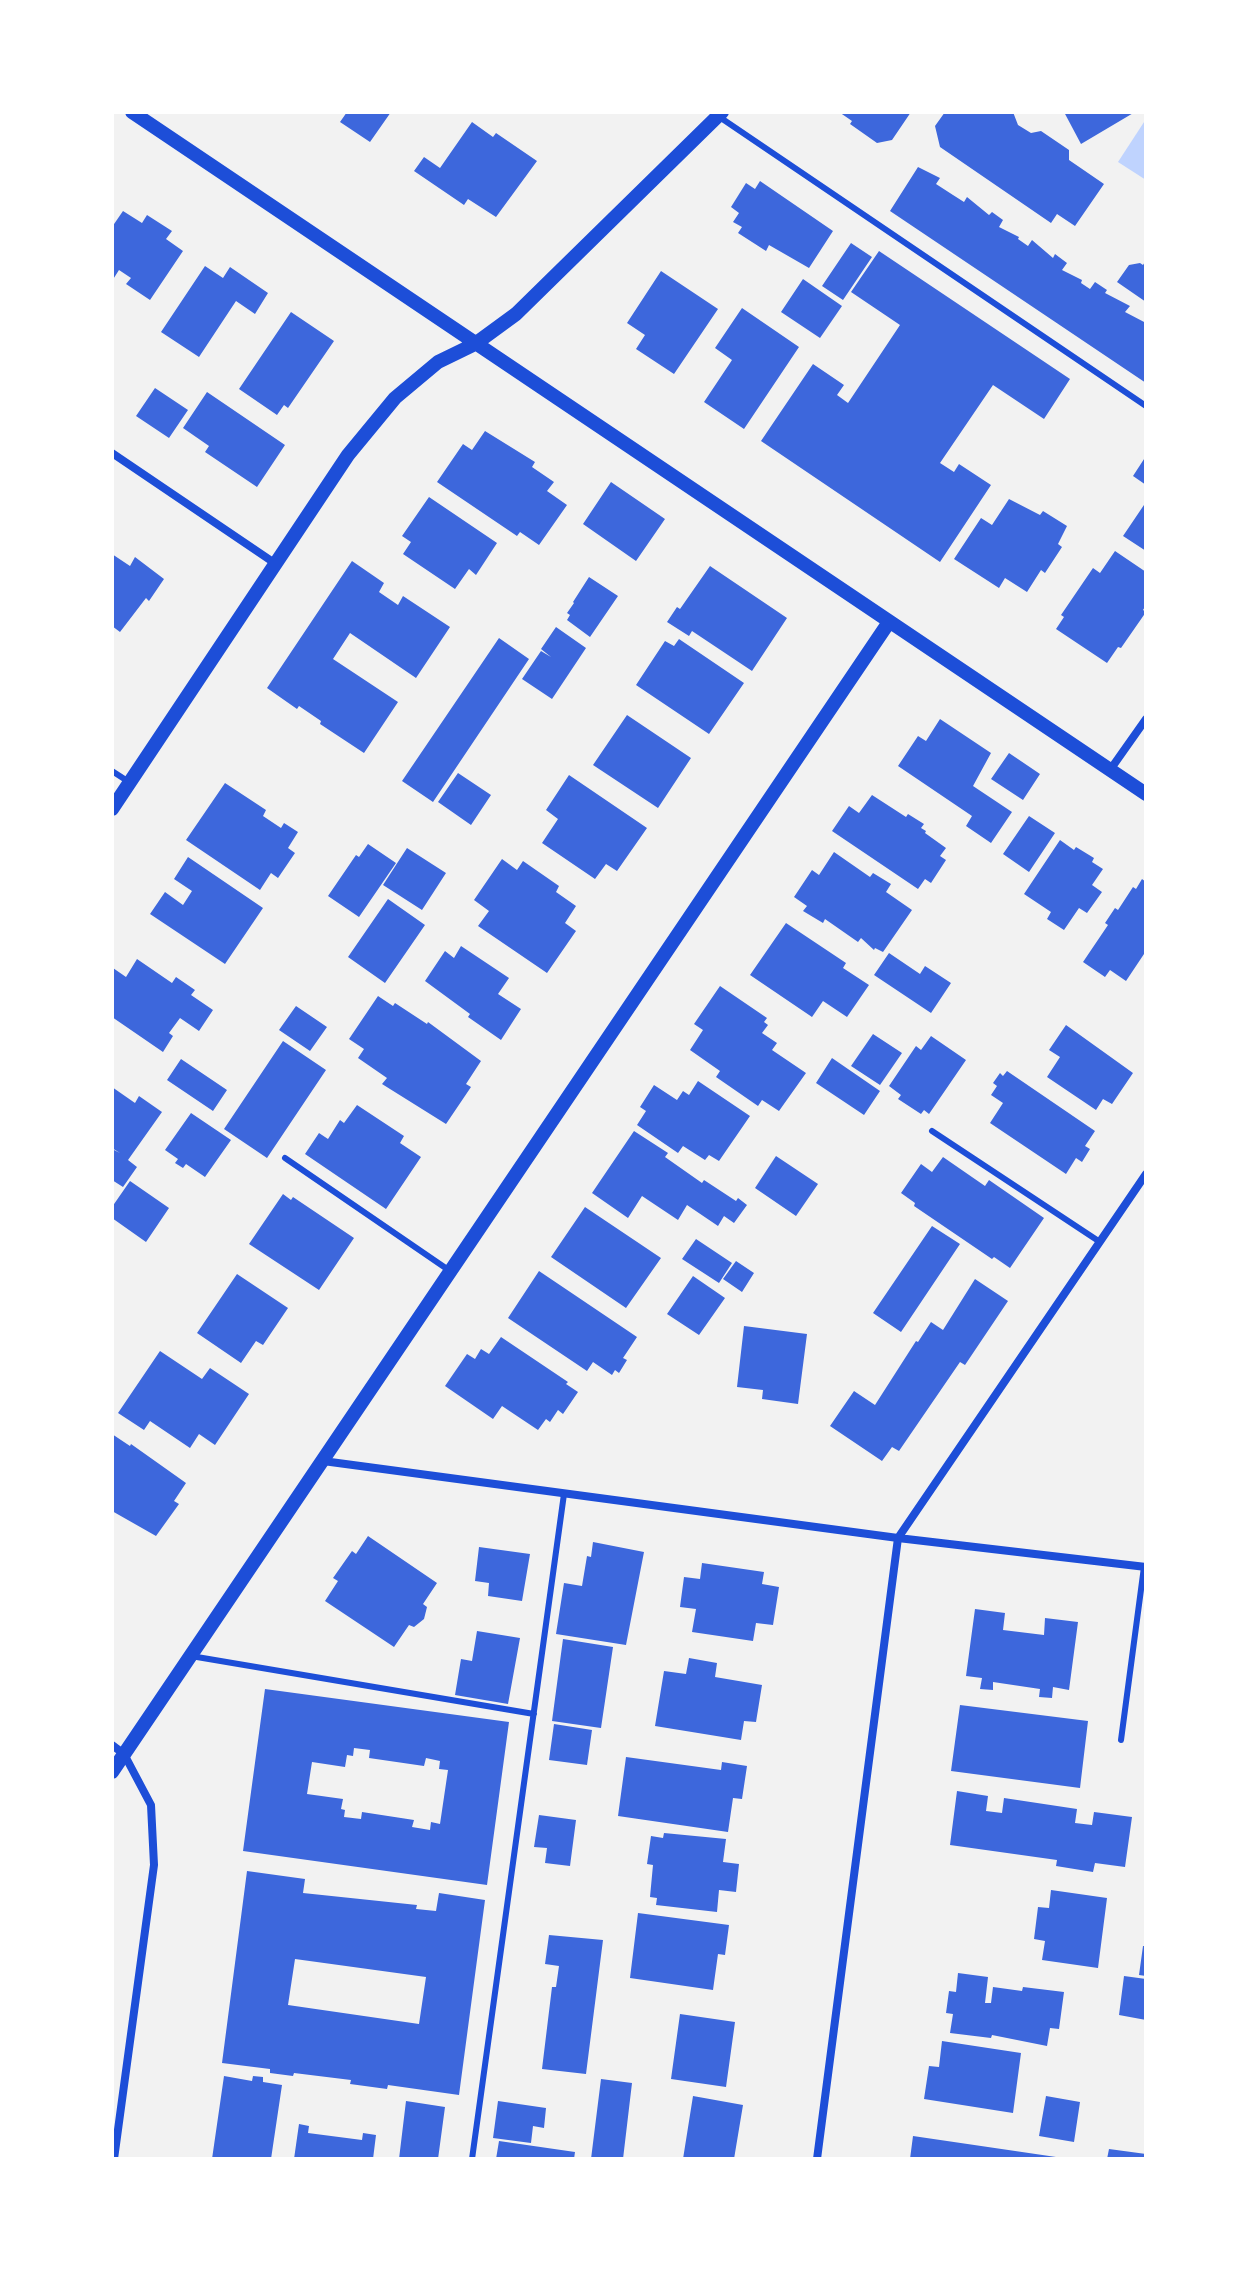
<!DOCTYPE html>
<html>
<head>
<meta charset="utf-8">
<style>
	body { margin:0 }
	#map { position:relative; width:1258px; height:2271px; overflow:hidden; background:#f2f2f2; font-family:"IBM Plex Sans",sans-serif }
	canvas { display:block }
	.frame { position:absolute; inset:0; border:114px solid #fff; pointer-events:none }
</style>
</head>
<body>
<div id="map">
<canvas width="1258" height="2271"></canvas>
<div class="frame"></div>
</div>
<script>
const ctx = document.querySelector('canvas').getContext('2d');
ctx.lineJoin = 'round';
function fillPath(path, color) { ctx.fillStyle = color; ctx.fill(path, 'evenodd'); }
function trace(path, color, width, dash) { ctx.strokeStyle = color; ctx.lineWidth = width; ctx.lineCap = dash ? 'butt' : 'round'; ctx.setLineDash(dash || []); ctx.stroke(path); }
const water = new Path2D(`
	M1146,119V180L1118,162Z`);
const building = new Path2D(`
	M347,112H391L370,142L340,122Z
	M839,112H911L892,140L877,143L850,124L852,121Z
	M945,112H1013L1018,125L1031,133L1041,131L1069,150V160L1104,184L1075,226L1057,214L1051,223L940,147L935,126Z
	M1064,112H1135L1081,144Z
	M472,122L493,137L496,133L537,161L496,217L468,199L464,205L414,171L424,157L440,168Z
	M918,167L940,178L936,184L953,195L964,202L967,197L989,215L992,212L1003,220L999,227L1019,237L1018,239L1028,246L1032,240L1053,258L1055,254L1067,263L1062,270L1082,280L1081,283L1090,289L1095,282L1107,290L1105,293L1130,306L1125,312L1146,323V383L890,211Z
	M760,181L833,231L809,268L769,245L766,251L738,233L742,227L733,222L739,213L731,207L746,183L755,189Z
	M123,211L142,223L147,215L172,231L166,239L183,251L150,300L126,284L131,278L119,270L112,281V227Z
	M851,243L872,257L843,300L822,286Z
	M879,251L1070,379L1044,419L993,385L940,463L954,472L959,464L991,485L940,562L761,441L813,364L844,385L837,395L848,403L900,325L851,292Z
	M1146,260V302L1117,282L1129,265L1140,263L1143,265Z
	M205,266L223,278L230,267L268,293L255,314L236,301L199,357L161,332Z
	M661,271L718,309L674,374L636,349L645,335L627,323Z
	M803,279L842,306L820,338L781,312Z
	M742,308L799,347L744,429L704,402L732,360L715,348Z
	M291,312L334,341L288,408L284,405L277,415L239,389Z
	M155,388L188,410L169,438L136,416Z
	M207,392L285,445L257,487L205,452L209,446L183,428Z
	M485,431L535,462L532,467L554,482L547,491L567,505L539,545L520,532L517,536L437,482L463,444L472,450Z
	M1146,456V485L1133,476Z
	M611,482L665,519L636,561L583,524Z
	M429,497L497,543L476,575L469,569L455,589L403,554L411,542L402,536Z
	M1009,499L1040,515L1043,511L1067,526L1058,544L1062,547L1045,573L1041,570L1027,592L1005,578L999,588L954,559L981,518L992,525Z
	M1146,502V551L1123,536Z
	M1115,551L1146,572V605L1143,610L1146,612L1121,648L1118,647L1107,663L1056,629L1064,617L1061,615L1093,568L1100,573Z
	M112,554L130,566L135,557L164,579L149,601L146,598L120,632L112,626Z
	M352,561L384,583L379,592L398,605L403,596L450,627L416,678L350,633L333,659L398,702L364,753L320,724L321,721L299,706L297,709L267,688Z
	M710,566L787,618L752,671L692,631L689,636L667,622L677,607L680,609Z
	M589,577L618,596L590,637L567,620L570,615L567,613L574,603L573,602Z
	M556,627L586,648L552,699L522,679L541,651L551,657L541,649Z
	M499,638L529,659L433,802L402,781Z
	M679,639L744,683L709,734L636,685L665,641L674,646Z
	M627,715L691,758L658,808L593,765Z
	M940,719L991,753L973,786L1012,812L991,843L966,826L972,816L898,766L918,736L926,741Z
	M1009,753L1040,774L1023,800L991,779Z
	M458,773L491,795L471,825L438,802Z
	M569,775L647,828L617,871L606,864L595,879L542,843L558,819L546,810Z
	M225,783L266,810L263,816L281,828L284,823L298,832L288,848L295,853L278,878L271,873L260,890L186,840Z
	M872,795L906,817L908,814L924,824L921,828L926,831L925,833L946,848L940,856L946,860L931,883L925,879L918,889L832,831L849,806L859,813Z
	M1029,816L1055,833L1029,872L1003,854Z
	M1060,840L1074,850L1076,847L1094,858L1092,862L1103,869L1092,885L1102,892L1087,913L1079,908L1064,930L1047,919L1051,912L1024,894Z
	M368,844L396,863L359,917L328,896L356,855L359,857Z
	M407,848L446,873L422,910L383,885Z
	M834,852L870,877L873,873L891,884L886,892L912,910L883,952L875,948L874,950L861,938L858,942L825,919L823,923L803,911L807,906L794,897L812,870L819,875Z
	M188,857L263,908L225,964L150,914L165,892L183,905L192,891L174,879Z
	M502,859L517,870L523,861L559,886L556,892L576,906L565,923L576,931L547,973L478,926L489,911L474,900Z
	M1142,879L1146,882V951L1126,981L1110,970L1105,977L1083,962L1108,925L1105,923L1115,908L1118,910L1133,887L1136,889Z
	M388,899L425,925L385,983L348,957Z
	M786,923L846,963L843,968L869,985L847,1017L823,1001L812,1017L750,975Z
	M461,946L509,978L498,994L521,1009L501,1040L468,1017L470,1014L425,981L445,951L454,958Z
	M889,953L920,974L925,966L951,983L931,1013L874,975Z
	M137,959L172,983L176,977L195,990L191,995L213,1010L199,1031L180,1018L169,1033L173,1036L163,1052L112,1017V970L113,968L126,977Z
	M720,986L767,1018L764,1022L768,1025L762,1033L777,1043L772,1050L806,1073L779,1111L762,1100L758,1106L716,1077L720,1071L690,1050L703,1030L694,1024Z
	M378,996L393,1006L395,1003L427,1024L428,1022L481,1061L466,1084L471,1087L446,1124L382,1084L387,1078L358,1058L364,1049L349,1039Z
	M296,1006L327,1027L310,1051L279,1030Z
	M1066,1025L1133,1073L1112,1104L1103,1099L1096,1110L1047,1077L1060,1057L1049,1050Z
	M873,1034L902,1053L880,1085L851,1066Z
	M931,1036L966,1060L929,1114L924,1110L921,1114L898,1099L901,1095L889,1086L916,1046L921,1050Z
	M283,1041L326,1070L267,1158L224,1129Z
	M832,1058L880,1091L864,1115L816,1083Z
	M181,1059L227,1090L213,1111L167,1080Z
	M1007,1071L1095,1131L1085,1146L1090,1149L1082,1162L1076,1158L1066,1174L990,1123L1003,1103L991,1095L997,1086L993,1083L1000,1073L1003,1076Z
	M698,1081L750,1116L719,1161L709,1155L705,1160L683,1146L678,1153L637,1125L646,1111L640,1107L654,1085L677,1100L683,1091L689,1095Z
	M112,1087L135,1103L139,1096L162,1112L128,1160L137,1167L123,1187L112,1180V1149L120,1153L112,1148Z
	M357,1105L404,1136L400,1143L421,1157L386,1209L305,1154L319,1133L328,1139L340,1120L344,1123Z
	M191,1113L231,1140L205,1177L186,1164L183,1168L175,1163L178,1159L165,1150Z
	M634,1131L668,1153L665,1157L702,1183L704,1180L736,1201L738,1198L747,1205L734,1223L724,1216L718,1226L687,1205L678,1220L642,1196L628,1218L592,1193Z
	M776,1156L818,1184L796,1216L755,1188Z
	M943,1157L985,1186L989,1180L1044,1218L1010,1268L994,1257L992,1259L914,1206L915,1203L901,1193L921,1164L932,1172Z
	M130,1181L169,1208L146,1242L112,1218V1207Z
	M283,1194L291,1200L293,1197L354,1238L319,1290L249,1244Z
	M585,1207L661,1258L626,1308L551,1257Z
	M932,1226L960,1244L901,1332L873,1313Z
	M696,1239L732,1263L719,1283L682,1259Z
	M736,1261L754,1273L742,1292L723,1279Z
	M539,1271L637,1337L623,1358L627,1360L619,1373L615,1370L612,1375L593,1362L587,1371L508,1318Z
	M237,1274L288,1308L263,1345L256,1341L241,1363L197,1333Z
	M693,1276L725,1298L699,1335L667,1314Z
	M975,1279L1008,1301L965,1365L960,1362L899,1451L892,1447L882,1461L830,1426L854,1391L875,1405L916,1341L918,1342L931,1322L943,1330Z
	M744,1326L807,1334L798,1404L762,1399L763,1390L737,1387Z
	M501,1337L568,1382L566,1384L578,1392L563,1414L558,1410L550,1422L546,1419L538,1430L502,1406L493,1419L445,1386L467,1354L475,1359L481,1349L489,1354Z
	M160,1351L202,1379L210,1368L249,1394L215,1445L199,1434L190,1448L150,1421L144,1430L118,1413Z
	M112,1434L130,1446L131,1444L186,1483L174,1501L179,1504L156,1536L112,1511Z
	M368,1536L437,1583L423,1604L427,1607L424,1619L414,1627L409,1625L394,1647L325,1601L338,1581L333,1578L352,1551L356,1554Z
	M593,1542L644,1552L626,1645L556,1634L564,1583L582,1586L587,1556L591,1557Z
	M479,1547L530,1554L522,1601L488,1596L489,1583L475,1581Z
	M702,1563L764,1572L762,1584L779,1587L773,1625L756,1623L753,1641L692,1632L696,1609L680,1607L684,1577L700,1579Z
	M975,1609L1005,1613L1003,1630L1044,1635L1045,1618L1078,1622L1069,1690L1053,1687L1052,1698L1039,1697L1040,1689L993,1682V1690L980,1689L982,1678L966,1676Z
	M477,1631L520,1638L508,1704L455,1695L461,1659L472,1661Z
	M563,1639L613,1647L601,1728L552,1721Z
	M689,1658L717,1663L715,1677L762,1685L756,1722L744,1721L741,1740L655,1726L664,1671L686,1674Z
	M265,1689L509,1722L487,1885L243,1851ZM354,1748L370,1750L369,1758L424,1766L426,1758L440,1761L439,1769L448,1770L440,1824L431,1822L430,1830L412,1827L414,1820L362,1812L361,1819L344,1817L345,1810L341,1809L343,1799L307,1794L312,1762L345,1767L347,1755L353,1756Z
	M960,1705L1088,1721L1080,1788L951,1771Z
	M554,1724L592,1730L587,1765L549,1760Z
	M626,1757L721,1770L722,1762L747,1766L742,1799L733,1798L728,1832L618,1816Z
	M957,1791L988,1796L986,1811L1002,1813L1004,1798L1077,1809L1075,1823L1092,1825L1094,1812L1132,1817L1125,1867L1095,1863L1093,1872L1056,1866L1057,1860L950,1845Z
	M539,1815L576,1820L570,1866L545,1863L547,1848L534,1847Z
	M664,1833L726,1839L723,1862L739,1864L736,1892L719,1890L717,1912L656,1905L657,1898L650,1897L653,1865L647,1864L651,1836L663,1838Z
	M247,1871L305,1879L303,1893L417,1905L416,1909L436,1911L439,1893L485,1900L459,2095L388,2085L387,2089L350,2084L351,2080L294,2073L293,2076L270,2073V2069L222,2063ZM295,1959L426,1977L419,2024L288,2005Z
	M1051,1890L1107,1898L1098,1968L1042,1960L1045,1941L1034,1939L1038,1907L1049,1908Z
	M638,1913L729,1925L725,1955L718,1954L713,1990L630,1978Z
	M549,1935L603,1940L586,2074L542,2069L552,1987H556L559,1966L545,1964Z
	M1143,1946H1146V1976L1139,1975Z
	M958,1973L988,1977L985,2003H991L993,1987L1022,1991L1023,1987L1064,1992L1059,2029L1050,2028L1047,2046L992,2035L991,2038L950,2033L953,2014L946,2013L949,1991L956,1992Z
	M1124,1976L1146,1979V2020L1119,2015Z
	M680,2014L735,2022L726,2087L671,2079Z
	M942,2041L1021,2053L1013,2113L924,2099L929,2066L939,2067Z
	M224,2076L252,2081L253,2076L263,2077V2082L282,2085L271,2159H212Z
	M601,2079L632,2083L623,2159H591Z
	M693,2096L743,2105L734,2159H683Z
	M1046,2096L1080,2102L1074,2142L1039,2136Z
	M406,2101L445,2107L438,2159H399Z
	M498,2101L546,2108L544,2128L533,2126L531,2143L493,2138Z
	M299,2124L309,2126L308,2133L362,2140L363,2133L376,2135L373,2159H294Z
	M913,2136L1056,2157L1055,2159H910Z
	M499,2141L575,2152L574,2159H496Z
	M1109,2149L1146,2154V2159H1107Z`);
const service = new Path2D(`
	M718,116L1146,406
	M112,771L129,782
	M932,1131L1100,1242
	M285,1158L450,1271
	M191,1656L534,1714
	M1121,1740L1144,1567
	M472,2159L564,1494`);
const minor = new Path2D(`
	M112,453L276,564
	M1110,770L1146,719
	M323,1461L898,1538L1146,1567
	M112,1745L124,1754L151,1805L154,1865L114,2159
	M817,2159L898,1538L1146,1174`);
const tertiary = new Path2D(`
	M132,112L1146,794
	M112,809L348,455L395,398L438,362L475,344L516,314L722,112
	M112,1772L889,622`);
fillPath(water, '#bfd3fe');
fillPath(building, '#3d67dc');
trace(service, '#1d4ed8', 6);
trace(minor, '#1d4ed8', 8);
trace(tertiary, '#1d4ed8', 14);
</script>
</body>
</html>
